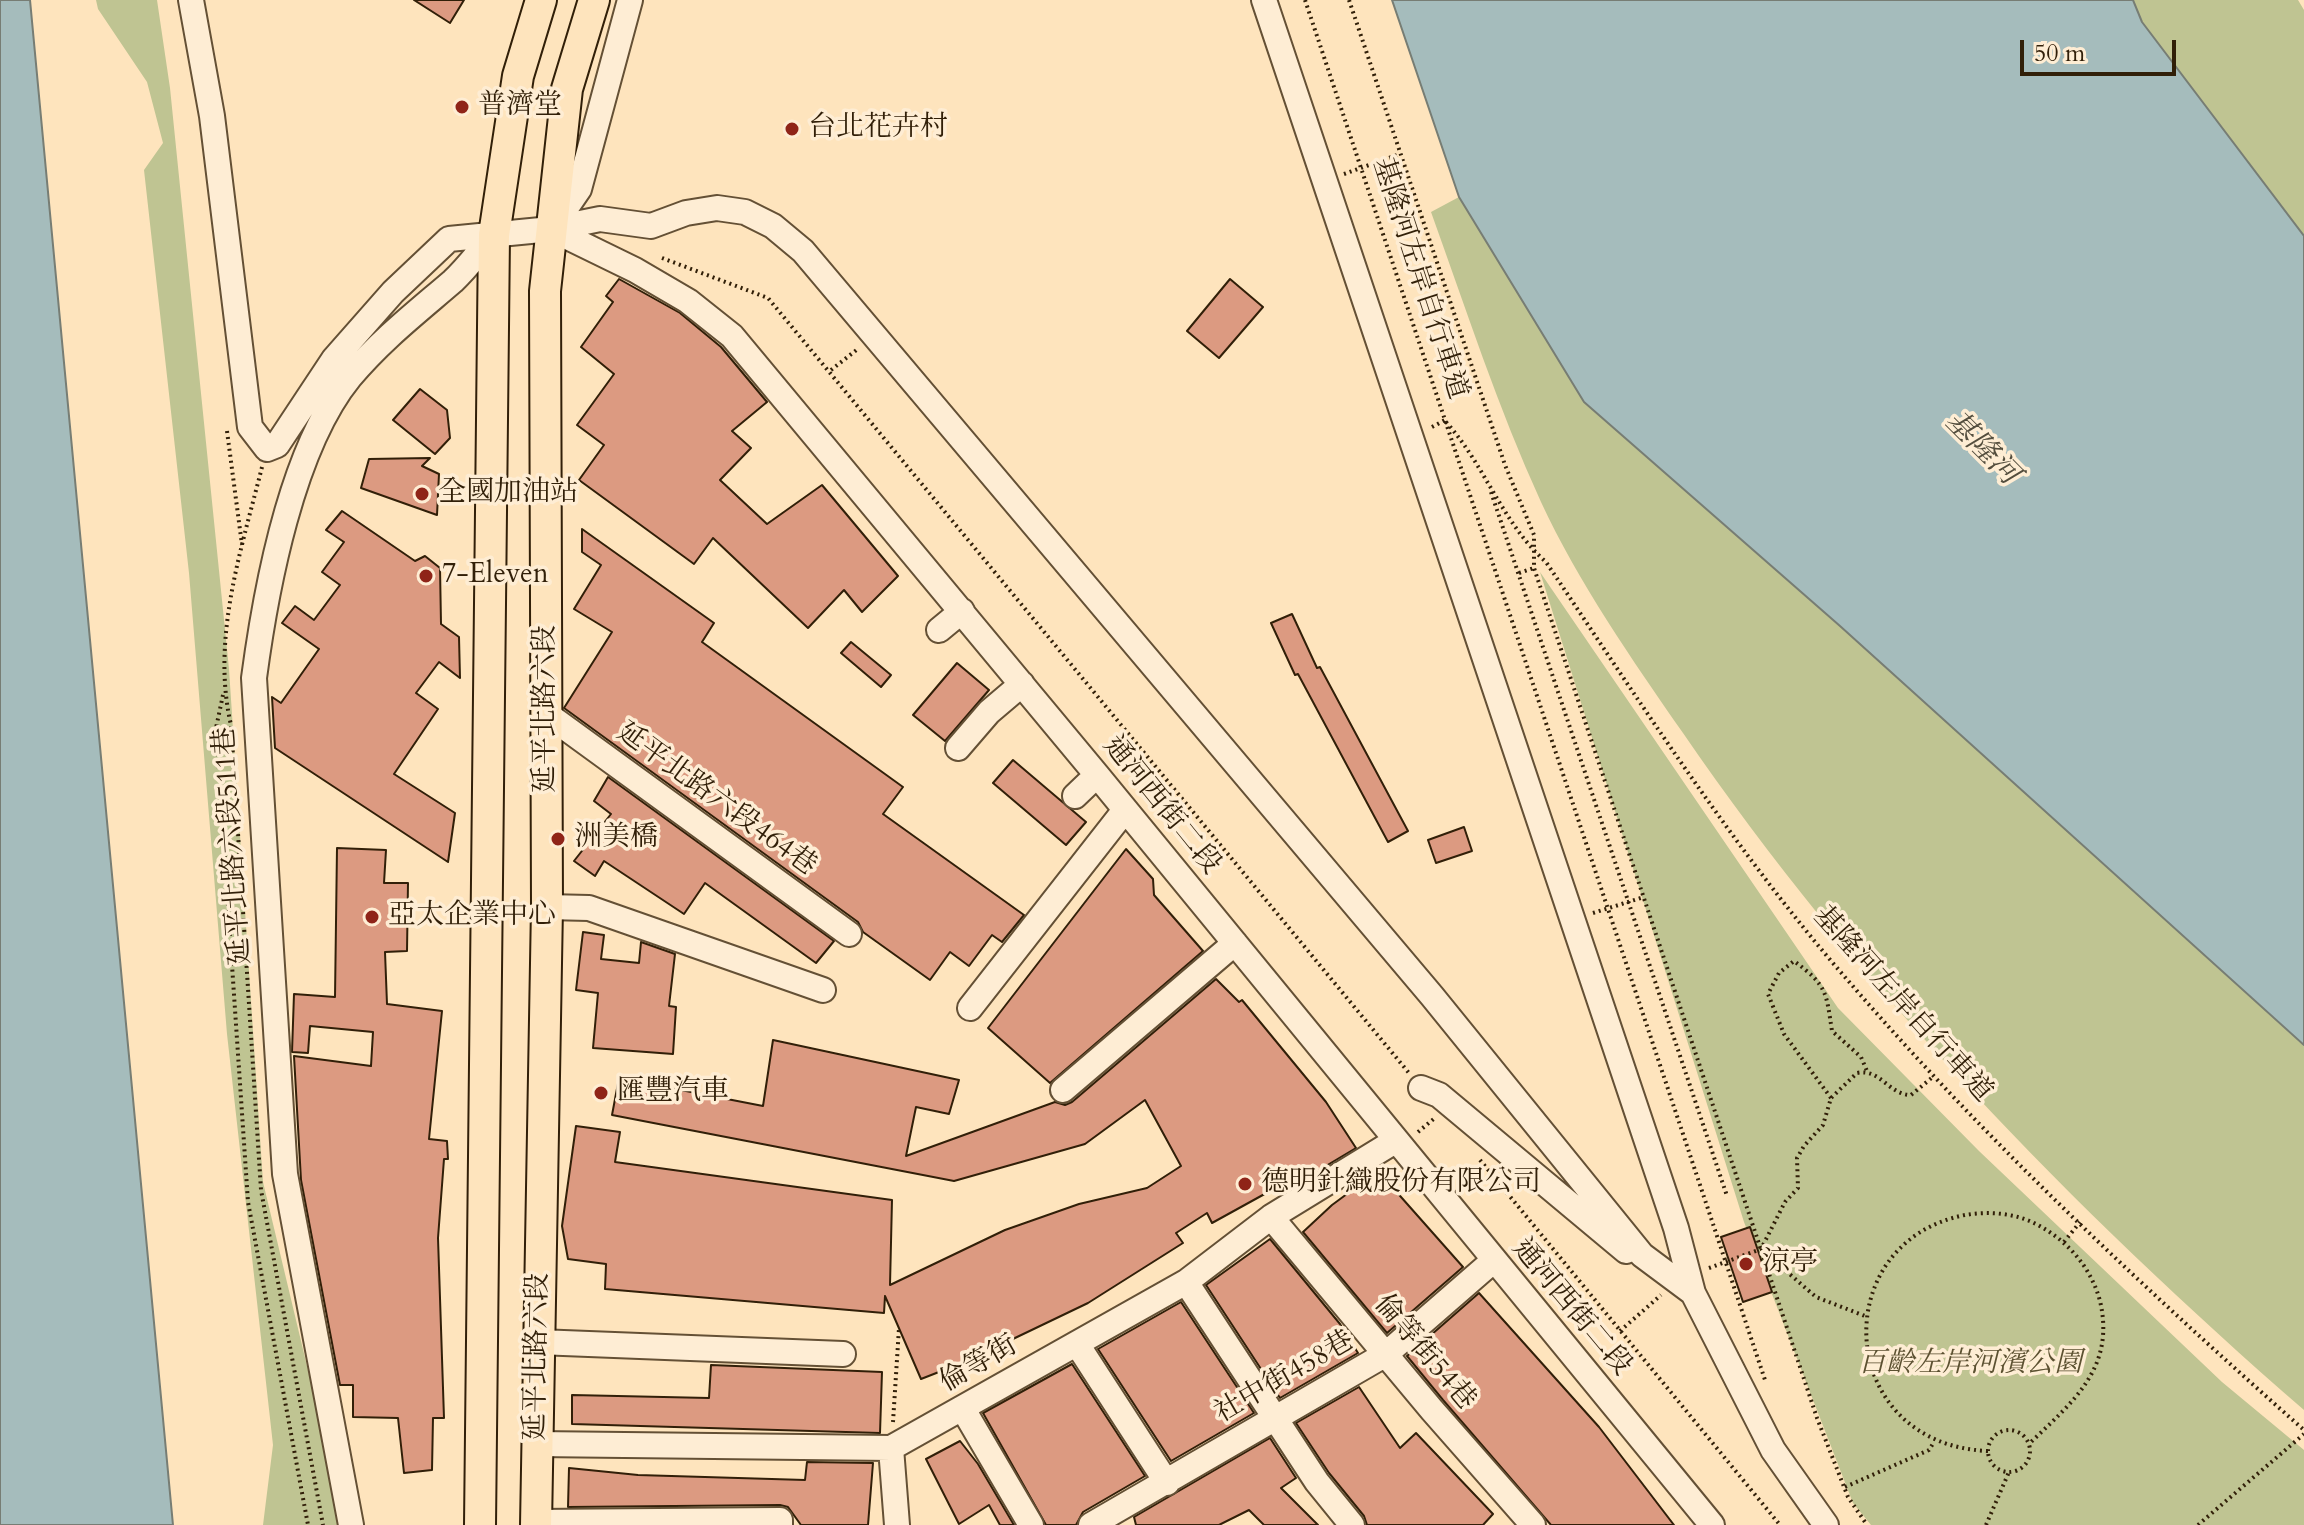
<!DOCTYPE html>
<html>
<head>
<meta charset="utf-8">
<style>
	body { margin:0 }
	#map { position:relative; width:2304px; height:1525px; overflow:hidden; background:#fee4bd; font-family:Cardo,serif }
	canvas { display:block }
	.scale { position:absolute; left:2020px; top:40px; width:156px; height:36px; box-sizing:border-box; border:4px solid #311f08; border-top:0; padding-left:10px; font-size:24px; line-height:28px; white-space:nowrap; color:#311f08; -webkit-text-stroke:6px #feedd4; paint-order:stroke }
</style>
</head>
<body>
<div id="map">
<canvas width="2304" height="1525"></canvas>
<div class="scale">50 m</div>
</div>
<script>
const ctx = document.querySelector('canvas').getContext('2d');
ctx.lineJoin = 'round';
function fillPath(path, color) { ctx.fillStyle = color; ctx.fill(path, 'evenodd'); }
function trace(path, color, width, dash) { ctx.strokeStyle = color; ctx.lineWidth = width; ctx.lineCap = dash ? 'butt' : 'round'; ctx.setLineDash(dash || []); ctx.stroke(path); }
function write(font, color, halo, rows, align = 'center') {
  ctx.font = font + ' Cardo,"Noto Serif TC",serif'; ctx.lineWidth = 7; ctx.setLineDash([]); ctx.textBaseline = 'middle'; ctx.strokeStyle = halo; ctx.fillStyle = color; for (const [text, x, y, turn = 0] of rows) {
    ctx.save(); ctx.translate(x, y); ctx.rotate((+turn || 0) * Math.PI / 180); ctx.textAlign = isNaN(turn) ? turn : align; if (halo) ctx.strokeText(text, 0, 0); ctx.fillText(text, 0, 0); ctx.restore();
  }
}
const green = new Path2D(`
	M96,0H157L170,88L229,669L263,1182L345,1525H263L273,1445L227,1034L189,573L144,170L163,143L147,82L98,9Z
	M2133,0H2298L2304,10V236L2142,22Z
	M1459,197L1584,402L1840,626L2304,1045V1410C2072,1208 1857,987 1683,733C1633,661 1578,582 1541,502C1498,408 1466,309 1431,212Z
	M1540,572L1838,1008L1979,1151L2222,1382L2304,1450V1525H1871L1853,1503L1744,1222Z`);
const water = new Path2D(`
	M0,0H30L173,1525H0Z
	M1392,0H2133L2142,22L2304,236V1045L1840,626L1584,402L1459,197Z`);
const building = new Path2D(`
	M414,0H464L450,23Z
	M619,279L680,313L721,347L767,402L732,431L751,448L720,480L767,524L822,485L898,576L862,612L844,590L808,628L713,538L694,564L579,480L604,445L577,425L614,374L581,347L613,302L606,296Z
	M1230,279L1263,307L1219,358L1187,331Z
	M420,389L447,410L450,438L435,454L393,420Z
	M430,458L422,466L439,474L437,515L361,488L369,459Z
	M342,511L415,561L425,556L440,568L441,624L459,637L460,678L439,662L416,693L438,709L394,774L455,813L448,862L275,748L272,697L281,703L319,649L282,623L295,606L314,620L340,585L322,572L344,542L326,530Z
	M582,529L714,623L702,642L903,787L883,814L1024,915L1002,942L992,935L969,966L950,952L930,980L863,932L858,922L564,708L612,632L574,609L601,565L582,552Z
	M1292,614L1317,668L1320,667L1408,831L1388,842L1298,674L1295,675L1271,623Z
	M851,642L891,675L881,687L841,653Z
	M957,663L989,690L945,741L913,715Z
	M1013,760L1086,822L1066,845L993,783Z
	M608,777L834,941L816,963L705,883L684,914L604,861L595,876L574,861L611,814L594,801Z
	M1464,827L1472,851L1436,863L1428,840Z
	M337,848L386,850L384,883H408L407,951L385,952L387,1004L442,1011L429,1139L447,1141L448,1159H444L438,1238L444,1418H433L432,1470L404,1473L398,1418L353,1417V1385H340L301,1180L294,1056L371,1066L373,1032L310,1026L308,1053L292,1052L294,994L335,997Z
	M1126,849L1153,879L1154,895L1203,951L1050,1083L988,1028Z
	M583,932L604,935L601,959L639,963L641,942L675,954L669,1006L676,1007L673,1054L593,1048L598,993L576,990Z
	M1216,979L1239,1002L1242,1000L1326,1102L1356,1148L1294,1185L1290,1180L1212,1223L1207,1213L1176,1233L1183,1243L1088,1303L967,1361L921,1379L885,1296L884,1313L605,1289L606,1264L568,1259L562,1226L576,1126L620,1132L615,1162L892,1200L890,1285L1005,1230L1079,1204L1147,1188L1181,1166L1145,1100L1085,1144L954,1181L612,1115L619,1078L763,1106L773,1040L959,1080L949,1114L916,1107L906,1156L1055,1102L1065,1105L1072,1102Z
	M1378,1171L1463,1267L1387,1333L1303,1232L1332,1205Z
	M1750,1227L1772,1292L1743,1302L1721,1237Z
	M1270,1239L1340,1324L1358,1353L1280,1398L1206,1285Z
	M1479,1293L1599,1427L1674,1525H1551L1443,1400L1407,1356Z
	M1181,1302L1254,1413L1171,1461L1098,1349Z
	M1072,1364L1145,1476L1083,1512L1076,1525H1046L983,1413Z
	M711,1365L882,1372L880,1433L572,1424V1395L709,1398Z
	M1359,1387L1400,1448L1416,1433L1493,1514L1483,1525H1367L1364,1516L1329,1473L1296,1423Z
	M1270,1438L1296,1478L1281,1488L1318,1525H1264L1249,1510L1219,1525H1136L1134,1517Z
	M960,1441L978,1464L1014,1525H1000L989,1505L959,1524L926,1459Z
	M807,1462L873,1463L868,1525H801L788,1507L780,1505L568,1507L569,1468L638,1475L805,1480Z`);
const path = new Path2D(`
	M1305,0L1766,1383
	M1349,0L1505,465L1534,535V568L1817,1418L1848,1497L1867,1525
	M1344,174L1400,154
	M662,258L768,298L1409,1073
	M831,370L859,348
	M1446,422C1485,465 1502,523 1546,562C1642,705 1737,854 1851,984C1989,1144 2146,1290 2304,1430
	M1432,427L1445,420
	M227,431L242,545
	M262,467C241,551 211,639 231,725L261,1190L323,1525
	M1491,492L1727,1196
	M1519,573L1534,568
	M223,695L216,728L248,1202L308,1525
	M1593,913L1644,897
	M1831,1098L1784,1034L1768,994L1779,973L1794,961C1828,986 1826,993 1832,1031L1861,1057L1867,1071
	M1418,1132L1436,1117
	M1480,1160L1780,1525
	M2064,1242L2080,1222
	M1763,1251L1816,1297L1865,1316
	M1709,1268L1761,1249L1785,1202L1798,1188L1797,1158L1804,1146L1823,1125L1831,1098L1857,1073C1880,1068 1889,1095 1911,1095L1934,1076
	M1620,1331L1661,1295
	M893,1422L899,1328
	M1988 1451a21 21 0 1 1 42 0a21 21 0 1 1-42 0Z
	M1988,1451C1835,1445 1825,1242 1965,1215C1988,1211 2015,1213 2036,1224C2067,1240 2091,1267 2100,1301C2116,1369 2071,1403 2029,1444
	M1845,1487L1929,1450L1934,1442
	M1986,1525L2009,1472
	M2198,1525L2304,1434`);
const minor = new Path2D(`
	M191,0L212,116L250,427L267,449L277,445L334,359L393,292L449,239L551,229L600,219L651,226L686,213L717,208L745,212L773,226L803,251L1432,996L1642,1255L1693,1293L1773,1450L1826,1525
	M1264,0L1676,1228L1693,1293
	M553,227L579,189L630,0
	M551,229L635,270L688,301L732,336L1097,775L1712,1525
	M939,630L962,611
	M548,715L849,934
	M958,748L989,712L1022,684
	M1075,796L1097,775
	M547,907L589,908L823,990
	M970,1008L1125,810
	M1421,1088L1439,1095L1626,1251
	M1063,1090L1235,943
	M1271,1217L1432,1410L1533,1525
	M1186,1282L1317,1482L1352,1525
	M538,1342L843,1354
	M1077,1344L1167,1483
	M963,1409L1031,1525
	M536,1444L891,1448L1186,1282L1271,1217L1395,1141
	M891,1448L897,1525
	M536,1522L780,1520V1525
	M351,1525L285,1174L254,678C266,588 292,448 350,377C381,340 417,312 453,281C468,267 480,250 494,235
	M1091,1525L1386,1354L1493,1261`);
const major = new Path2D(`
	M480,1525L494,235L518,76L541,0
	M536,1525L547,907L545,291L567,89L594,0`);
const markers = [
	[462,107,8,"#8f2418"],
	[792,129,8,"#8f2418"],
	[422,494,8,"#8f2418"],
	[426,576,8,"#8f2418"],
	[558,839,8,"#8f2418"],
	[372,917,8,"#8f2418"],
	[601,1093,8,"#8f2418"],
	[1245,1184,8,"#8f2418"],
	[1746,1264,8,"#8f2418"]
];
const poiNames = [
	["普濟堂",478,107],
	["台北花卉村",808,129],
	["全國加油站",438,494],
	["7-Eleven",442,576],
	["洲美橋",574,839],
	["亞太企業中心",388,917],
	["匯豐汽車",617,1093],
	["德明針織股份有限公司",1261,1184],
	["涼亭",1762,1264]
];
const streetNames = [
	["基隆河左岸自行車道",1419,279,72],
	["延平北路六段",547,709,-90],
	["延平北路六段464巷",716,800,36],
	["通河西街二段",1161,806,51],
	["延平北路六段511巷",234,846,-94],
	["基隆河左岸自行車道",1902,1005,48],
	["通河西街二段",1571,1308,50],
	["倫等街54巷",1424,1353,50],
	["延平北路六段",538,1357,-89],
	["倫等街",979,1365,-30],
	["社中街458巷",1285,1378,-30]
];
const parkNames = [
	["百齡左岸河濱公園",1970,1365]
];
const waterNames = [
	["基隆河",1981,449,45]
];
fillPath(green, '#bfc492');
fillPath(water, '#a5bcbc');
trace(water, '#777d74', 2);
fillPath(building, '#dc9a81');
trace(building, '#311f08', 2);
trace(minor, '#645035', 28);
trace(major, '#311f08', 34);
trace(path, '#311f08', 4, [2, 4]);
trace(minor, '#feedd4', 24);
trace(major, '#fee4bd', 30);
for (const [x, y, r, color] of markers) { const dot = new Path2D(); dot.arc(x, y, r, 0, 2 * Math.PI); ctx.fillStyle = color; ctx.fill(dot); trace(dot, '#feedd4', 3); }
write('28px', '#311f08', '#feedd4', poiNames, 'left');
write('28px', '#311f08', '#feedd4', streetNames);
write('italic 28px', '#5c5131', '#feedd4', parkNames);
write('italic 30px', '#544e3e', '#feedd4', waterNames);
</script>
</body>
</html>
